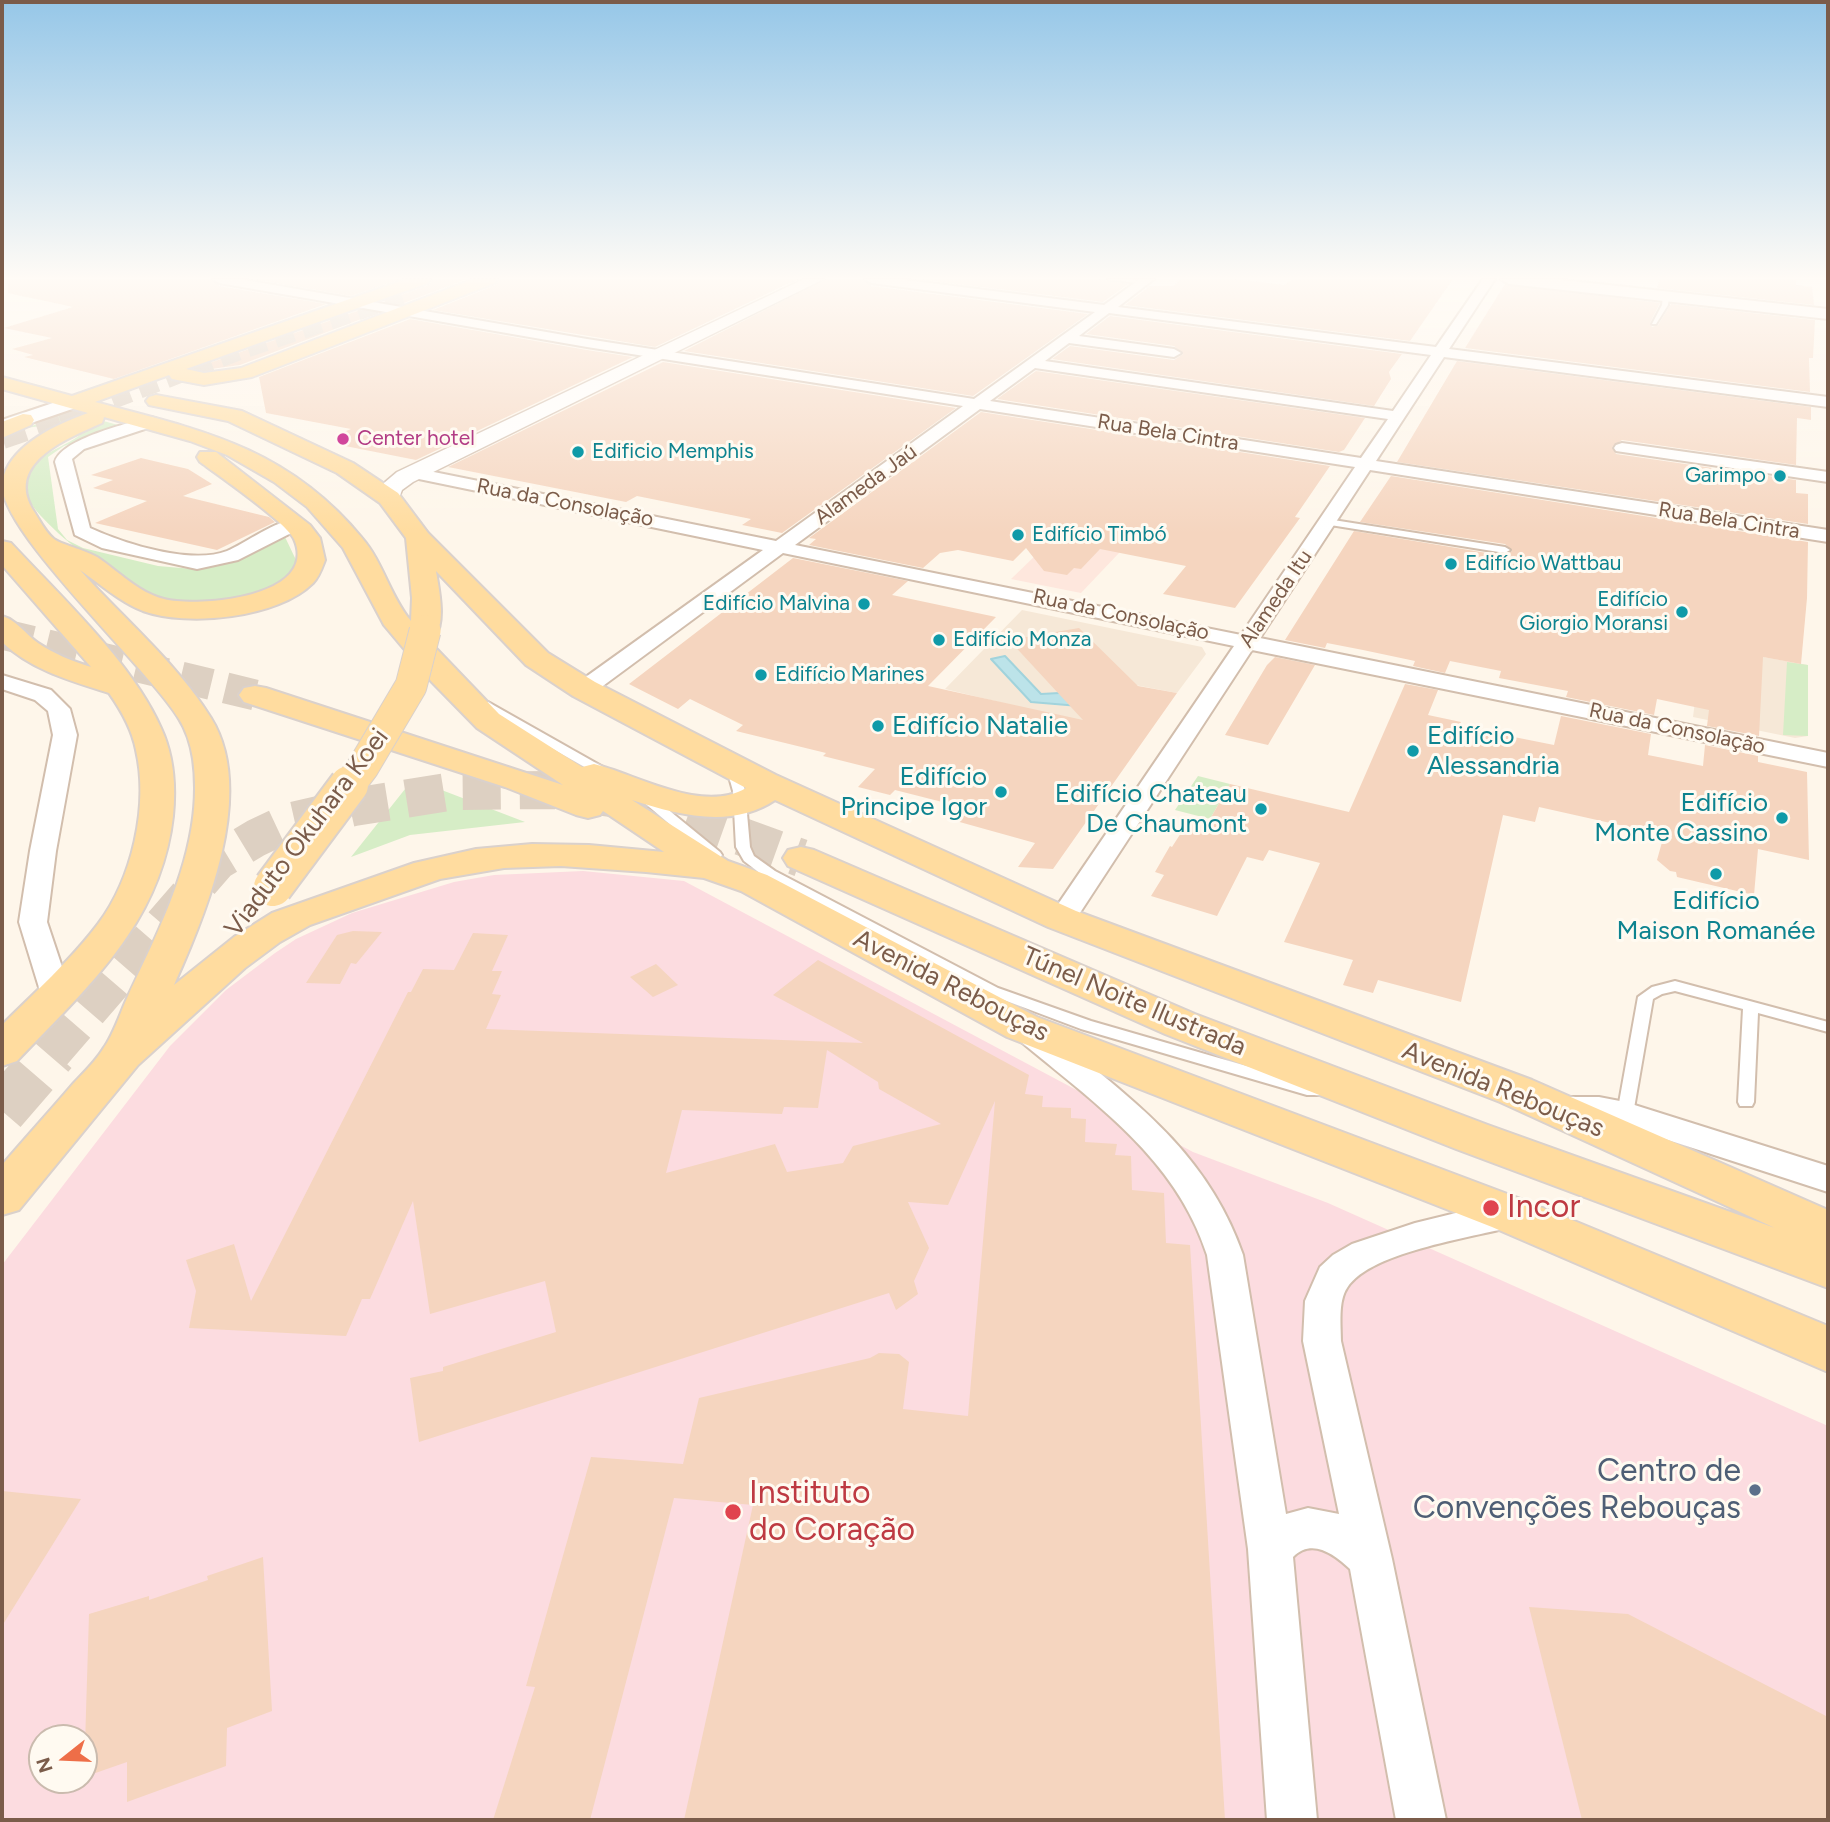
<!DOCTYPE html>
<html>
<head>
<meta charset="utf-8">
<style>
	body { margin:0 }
	#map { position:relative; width:1830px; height:1822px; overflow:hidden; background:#fef6ea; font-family:Figtree,sans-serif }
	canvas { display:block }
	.frame { position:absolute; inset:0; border:4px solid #7b5c4a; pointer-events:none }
	.north { position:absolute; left:28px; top:1724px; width:70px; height:70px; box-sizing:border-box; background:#fffaf1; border:2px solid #cabbae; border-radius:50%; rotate:252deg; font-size:19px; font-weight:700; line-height:28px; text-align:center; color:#7b5c4a }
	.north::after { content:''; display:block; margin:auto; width:24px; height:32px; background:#ee6e48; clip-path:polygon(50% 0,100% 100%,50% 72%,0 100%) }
</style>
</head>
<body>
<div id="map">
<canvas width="1830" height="1822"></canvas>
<div class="frame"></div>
<div class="north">N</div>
</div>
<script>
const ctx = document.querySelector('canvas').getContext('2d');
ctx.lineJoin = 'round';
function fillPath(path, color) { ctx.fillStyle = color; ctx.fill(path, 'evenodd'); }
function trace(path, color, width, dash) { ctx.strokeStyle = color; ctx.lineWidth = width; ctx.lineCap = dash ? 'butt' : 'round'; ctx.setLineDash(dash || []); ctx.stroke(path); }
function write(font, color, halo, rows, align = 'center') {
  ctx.font = font + ' Figtree,sans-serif'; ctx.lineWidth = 6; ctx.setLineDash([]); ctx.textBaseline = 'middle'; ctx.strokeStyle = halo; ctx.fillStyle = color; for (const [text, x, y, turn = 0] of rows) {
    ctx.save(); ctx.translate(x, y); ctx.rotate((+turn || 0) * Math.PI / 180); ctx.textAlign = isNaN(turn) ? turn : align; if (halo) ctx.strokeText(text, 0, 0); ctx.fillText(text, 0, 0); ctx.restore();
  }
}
const residential = new Path2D(`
	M1022,610L1202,647L1206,654L1177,693L1114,681L1081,722L945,689Z
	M1702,646L1808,665V736L1795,738L1693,717Z`);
const commercial = new Path2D(`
	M1090,503L1138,533L1081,593L1011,579Z`);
const medical = new Path2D(`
	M583,871L684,881L1193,1152L1328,1203L1828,1426V1820H2V1265L170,1046L226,990L275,953L296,939L352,913L454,882L494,875ZM42,1738H84V1780H42Z`);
const green = new Path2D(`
	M70,412L122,426L64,446L48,457L58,529L67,540L83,548L158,566L193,569L235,562L285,537L296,560V569C262,597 228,602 186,602C178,602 166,604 159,601C131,591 22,517 24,485C27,453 70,448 85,430L64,423L26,428Z
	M1787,662L1808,665V736L1783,735Z
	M1198,776L1230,784L1210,819L1175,810Z
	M413,779L525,822L410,835L351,857Z`);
const water = new Path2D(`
	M1005,656L1041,694L1078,692L1079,706L1031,702L991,659Z`);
const building = new Path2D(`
	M9,279H211L219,286L326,304L114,379L24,357L33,355L12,349L52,338L4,328L73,307L8,293Z
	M253,279H400L351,296Z
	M433,279H467L401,304L384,301L429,285Z
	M500,279H798L655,347L433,310L496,285Z
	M826,279H863L871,286L1088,314L973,396L684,351Z
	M917,279H1098L1128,284L1103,302Z
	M1182,279H1234L1285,285L1292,279H1453L1410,341L1125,305L1150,286H1173Z
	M1660,279H1796V285L1812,287L1814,305L1657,288Z
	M1505,284L1660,303L1650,323L1652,327L1658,325L1671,304L1815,320L1813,358H1809L1810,392L1465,348Z
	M360,310L377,313L240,365L204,370L195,368Z
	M1110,316L1402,354L1389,372L1391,379L1374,406L1052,359L1070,346L1174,360L1183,354L1174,346L1086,334Z
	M410,319L587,350L633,357L416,460L340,445L349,440L336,435L351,429L266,413L259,377Z
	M1457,361L1811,407V420L1797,418L1796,465L1622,440L1612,447L1616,454L1796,480V493L1808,494V524L1397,462Z
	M663,362L956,408L782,533L742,525L751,519L637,496L626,502L448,467Z
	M1036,371L1365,418L1344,450L1339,452L997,399Z
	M981,412L1330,466L1295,517L1300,518L1235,608L1163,594L1186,566L1100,549L1081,569L1074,568L1067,575L1044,571L1026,548L1013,561L958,550L940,553L923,568L809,545L816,539L809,538Z
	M141,458L188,469L212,484L183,496L269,517L275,522L217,550L95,523L147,501L93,488L113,480L91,475Z
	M1391,476L1808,542L1807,598L1801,664L1763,657L1759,736L1707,726L1709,710L1657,699L1654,715L1566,697L1568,691L1499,678L1501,671L1450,661L1445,673L1413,666L1415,661L1363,650L1327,643L1325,648L1285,640L1354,531L1505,556L1512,551L1505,544L1360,522Z
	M793,558L908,581L892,595L996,617L928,686L1083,720L1009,640L1079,628L1138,686L1177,693L1053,869L1018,867L1035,843L956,821L966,808L895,790L890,795L858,787L875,769L823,756L826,753L736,731L743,725L690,699L678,709L629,684Z
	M1275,657L1315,665L1268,745L1225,735L1267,665Z
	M1405,684L1438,690L1428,715L1461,722L1459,726L1554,745L1561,716L1651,734L1648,755L1703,766L1705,745L1758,756V762L1807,772L1809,860L1758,849L1754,895L1677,877L1676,872L1670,871L1657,860L1664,835L1539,807L1535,822L1503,815L1461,1002L1378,980L1373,993L1343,985L1353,960L1284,942L1320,863L1269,850L1263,861L1247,857L1217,916L1151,896L1164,875L1155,872L1170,846L1172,847L1188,822L1206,826L1230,784L1349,812Z
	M353,931L382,932L356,964L351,963L340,984L306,983L337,935Z
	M473,933L508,935L492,971H502L492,994L501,995L486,1029L863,1043L773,995L818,960L1029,1075L1025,1094L1043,1096L1042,1107L1071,1108V1118L1086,1119L1085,1142L1117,1144L1115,1155L1131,1156L1132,1190L1164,1193L1166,1243L1190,1245L1225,1820H684L753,1505L674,1498L590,1820H493L535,1687L526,1686L591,1457L683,1464L699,1398L870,1358L879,1353L899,1354L909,1362L903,1409L968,1416L995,1101L948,1205L908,1202L929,1248L914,1281L918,1294L896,1310L889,1293L419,1442L410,1378L443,1371V1367L556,1332L545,1281L430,1314L413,1201L370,1299H362L346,1336L189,1328L196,1291L186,1260L234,1244L251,1301L408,992H411L423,969L454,970ZM827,1050L878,1082L879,1089L941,1124L853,1146L843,1163L787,1172L775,1144L666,1173L682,1110L782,1114L784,1107L818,1108Z
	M656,964L678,985L653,997L630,977Z
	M2,1491L81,1499L2,1626Z
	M263,1557L272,1711L227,1728L226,1766L127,1802V1762L84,1777L89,1614L149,1596V1600L208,1580L207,1576Z
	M1529,1607L1628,1614L1828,1717V1820H1582Z`);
const primaryTunnelFar4 = new Path2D(`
	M85,410L241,350L402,296`);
const primaryTunnelFar3 = new Path2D(`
	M60,420L89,409
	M2,437L71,414`);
const primaryTunnelFar2 = new Path2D(`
	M2,634L255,695`);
const primaryTunnelFar1 = new Path2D(`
	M51,1054L218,861L256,838L292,821L354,807L454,791L554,790L648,803L801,858`);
const primaryTunnel = new Path2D(`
	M2,1111L53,1052`);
const service = new Path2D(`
	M1108,279H1128L1146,282L1143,284Z
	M1666,294L1669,296L1668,305L1656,324H1652L1662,305L1663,296Z
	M1327,519L1505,547L1510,550L1505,553L1324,524L1322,522Z
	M488,702L610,771L612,774L610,777H602L497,717L482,705Z
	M732,762L738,766L745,791L750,847L754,856L775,871L998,988L1091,1021L1319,1087L1321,1091L1319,1095H1307L1081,1029L988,994L765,877L744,861L736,847L733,791L726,766Z
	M645,793L649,794L720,852L722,855L720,858H710L641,800L639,797Z
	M1675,981L1828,1022V1032L1758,1013L1754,1102L1752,1106H1740L1738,1102L1743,1009L1675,991L1662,994L1653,999L1633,1114L1631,1118H1619L1617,1114L1638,997L1652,987Z`);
const minor = new Path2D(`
	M213,279H239L587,339L974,399L1095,312L871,283L865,279H898L1104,305L1140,279H1154L1118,307L1436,347L1483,279H1495L1449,349L1828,397V407L1444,357L1376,461L1828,530V542L1370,470L1260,638L1828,753V767L1252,650L1072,925L1062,928L1052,925L1048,919L1234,646L783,553L592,694H576L573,689L576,684L763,550L414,478L405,473L414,468L776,541L963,406L587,347L219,283ZM1109,313L1431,355L1393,411L1045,361L1069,343L1174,357L1181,353L1174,349L1079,336ZM1035,368L1388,419L1361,458L990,401ZM980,409L1355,467L1241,635L795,545Z
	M151,417L157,419L159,422L157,425L84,449L72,459L90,528C125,544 191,565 227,551C246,543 283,515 301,520L304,524L301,528L238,560L197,569L102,548L75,535L55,462C61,439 129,423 151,417Z
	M1622,443L1828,472V482L1616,451L1614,448L1616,445Z
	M2,675L51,690L70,709L77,735L56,851L47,922L71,994L67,1001L56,1004L45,1001L41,994L19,922L30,851L53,735L48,711L35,700L2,689Z
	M1030,1023L1041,1026C1125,1094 1206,1148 1243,1255L1286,1514L1308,1508L1339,1514L1303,1341L1305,1301L1320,1267L1333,1255L1352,1244L1415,1223L1509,1200L1522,1204L1527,1214L1522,1224C1479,1237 1371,1250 1347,1288C1338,1301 1341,1326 1341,1341L1392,1559L1446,1820H1396L1350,1569C1334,1554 1312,1538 1293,1557L1317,1820H1267L1248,1549L1207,1255C1176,1158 1094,1103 1019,1040L1014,1033L1019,1026Z
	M1562,1097H1599L1625,1102L1828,1166V1192L1622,1125C1598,1121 1573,1124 1550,1117L1546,1109L1550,1101Z`);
const tertiary = new Path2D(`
	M804,279H824L413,482L402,490L397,503H381L378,498L384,483L397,472Z`);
const secondary = new Path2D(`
	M1501,279H1553L1828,309V319L1509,284Z
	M74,396L81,398L84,402L81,406L2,433V420Z`);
const primary = new Path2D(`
	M407,279H430L428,283L186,369L204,373L241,368L474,279H497L495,283L252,377L204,385L172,379L169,375L95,402C202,430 288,448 362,538C383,562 391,598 411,621L412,598L406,538L380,503L337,473L228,421L149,405L146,401L149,397L156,395L242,411L353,463L398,493L428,533L548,653L595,682L776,775L1076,911L1532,1080L1828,1210V1288L1456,1149L1165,1034L788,866L783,858L788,850L801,847L814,850L1195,1014L1488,1125L1775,1228L1500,1102L1048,927L775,800C732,829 678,815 632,800L728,861L767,875L1037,1017L1526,1201L1828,1326V1372L1492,1227L1007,1037L741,891L704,878L646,872L561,866L504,868L440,879L310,925L280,942L245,968L138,1065L19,1210L2,1215V1165C25,1138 49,1112 72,1085C82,1074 95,1062 103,1049C114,1034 120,1013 128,996C162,924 205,842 193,759C191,746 186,730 179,719C150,670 0,532 2,484C7,446 57,424 88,413L2,389V377L72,396ZM104,417L190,441L227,455L274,482L307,507L343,548L384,625L431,681L477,728L563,785L266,688L255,686L244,688L239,695L244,702L505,787L576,815L588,818L600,815L603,811L664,852L589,845L532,844L476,849L414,863L272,913L234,937L174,985C206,914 257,792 211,718C177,663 123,618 80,570C100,584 120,602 143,611C188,627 278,618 313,583C319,577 322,568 325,560L320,538L310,525L216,452H200L197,457L200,462C218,475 287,523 294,539C320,597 199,608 164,599C139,593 118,571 97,557C85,550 60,544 54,539C46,533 40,521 35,513C2,464 66,439 102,423ZM436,571L526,665L573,696L746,788C703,814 638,775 594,764L582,767L499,714L427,639L435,637C446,621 439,590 436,571Z
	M23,414L31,415L34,420L31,425L2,438V422Z
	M2,541L11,543C60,596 132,662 161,728C174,756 176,786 173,816C161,924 87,987 17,1061L2,1066V1025C34,993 70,961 98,924C132,879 149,806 136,750C132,729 121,710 109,693C71,681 31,670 2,642V616C17,620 25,634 38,643C54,654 72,661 91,667L2,565Z`);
const primaryBridgeFar1 = new Path2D(`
	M348,787L363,767L411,686L425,631`);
const primaryBridge = new Path2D(`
	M273,887L349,785`);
const markers = [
	[343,439,7,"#d1479c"],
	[578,452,7,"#0f9aa8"],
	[1780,476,7,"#0f9aa8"],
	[1018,535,7,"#0f9aa8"],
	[1451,564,7,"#0f9aa8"],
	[864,604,7,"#0f9aa8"],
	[1682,612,7,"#0f9aa8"],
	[939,640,7,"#0f9aa8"],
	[761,675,7,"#0f9aa8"],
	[878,726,7,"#0f9aa8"],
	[1413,751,7,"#0f9aa8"],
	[1001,792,7,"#0f9aa8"],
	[1261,809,7,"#0f9aa8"],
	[1782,818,7,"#0f9aa8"],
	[1716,874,7,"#0f9aa8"],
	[1491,1208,9,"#e0444e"],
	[1755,1490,7,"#5c6f8a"],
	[733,1512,9,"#e0444e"]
];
const farStreetnames = [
	["Rua Bela Cintra",1168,433,9],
	["Alameda Jaú",866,485,-36],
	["Rua da Consolação",565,503,11],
	["Rua Bela Cintra",1729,521,9],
	["Alameda Itu",1276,599,-56],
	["Rua da Consolação",1121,615,12],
	["Rua da Consolação",1677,729,12]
];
const farHotelnames = [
	["Center hotel",357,439]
];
const farCulturenames = [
	["Edificio Memphis",592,452],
	["Garimpo",1766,476,"right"],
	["Edifício Timbó",1032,535],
	["Edifício Wattbau",1465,564],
	["Edifício",1668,600,"right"],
	["Giorgio Moransi",1668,624,"right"],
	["Edifício Malvina",850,604,"right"],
	["Edifício Monza",953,640],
	["Edifício Marines",775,675]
];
const cultureNames = [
	["Edifício Natalie",892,726,"left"],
	["Edifício",1427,736,"left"],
	["Alessandria",1427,766,"left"],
	["Edifício",987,777],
	["Principe Igor",987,807],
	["Edifício Chateau",1247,794],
	["De Chaumont",1247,824],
	["Edifício",1768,803],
	["Monte Cassino",1768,833],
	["Edifício",1716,901,"center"],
	["Maison Romanée",1716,931,"center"]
];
const streetNames = [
	["Viaduto Okuhara Koei",307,833,-53],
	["Avenida Rebouças",951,986,27],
	["Túnel Noite Ilustrada",1134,1002,23],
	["Avenida Rebouças",1503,1090,22]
];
const nearHealthnames = [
	["Incor",1507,1208],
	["Instituto",749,1494],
	["do Coração",749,1531]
];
const nearServicenames = [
	["Centro de",1741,1472],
	["Convenções Rebouças",1741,1509]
];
fillPath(residential, '#f6e8d7');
fillPath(commercial, '#fee7dd');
fillPath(medical, '#fcdce0');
fillPath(green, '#d6edc6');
fillPath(water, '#bce3e9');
trace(water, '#a1d3dc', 2);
fillPath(building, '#f5d5bf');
trace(primaryTunnelFar4, '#ddd0c2', 19, [19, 10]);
trace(primaryTunnelFar3, '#ddd0c2', 24, [24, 12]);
trace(primaryTunnelFar2, '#ddd0c2', 31, [31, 15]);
trace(primaryTunnelFar1, '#ddd0c2', 38, [38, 19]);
trace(primaryTunnel, '#ddd0c2', 49, [49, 24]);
trace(service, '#d2bead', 4);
trace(minor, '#d2bead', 4);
trace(tertiary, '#d2bead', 3);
trace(secondary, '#d7c0ad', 4);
trace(primary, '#dad1cc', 4);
fillPath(service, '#fff');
fillPath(minor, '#fff');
fillPath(tertiary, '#fff');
fillPath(secondary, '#fff');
fillPath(primary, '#ffdc9f');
trace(primaryBridgeFar1, '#dad1cc', 33, []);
trace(primaryBridge, '#dad1cc', 42, []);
trace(primaryBridgeFar1, '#ffdc9f', 31);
trace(primaryBridge, '#ffdc9f', 38);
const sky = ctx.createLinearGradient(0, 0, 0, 534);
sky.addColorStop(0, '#96c7e8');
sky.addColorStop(0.52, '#fffbf6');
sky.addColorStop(1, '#fffbf600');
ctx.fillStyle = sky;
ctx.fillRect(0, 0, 1830, 534);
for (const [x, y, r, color] of markers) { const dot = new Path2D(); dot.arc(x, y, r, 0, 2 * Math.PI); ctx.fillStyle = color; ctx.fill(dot); trace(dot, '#fffaf1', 2.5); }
write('21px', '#7b5c4a', '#fffaf1', farStreetnames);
write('21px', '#b23c85', '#fffaf1', farHotelnames, 'left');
write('21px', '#0d838f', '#fffaf1', farCulturenames, 'left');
write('26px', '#0d838f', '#fffaf1', cultureNames, 'right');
write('26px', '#7b5c4a', '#fffaf1', streetNames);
write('32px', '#be3a42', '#fffaf1', nearHealthnames, 'left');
write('32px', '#4e5e75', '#fffaf1', nearServicenames, 'right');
</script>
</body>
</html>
